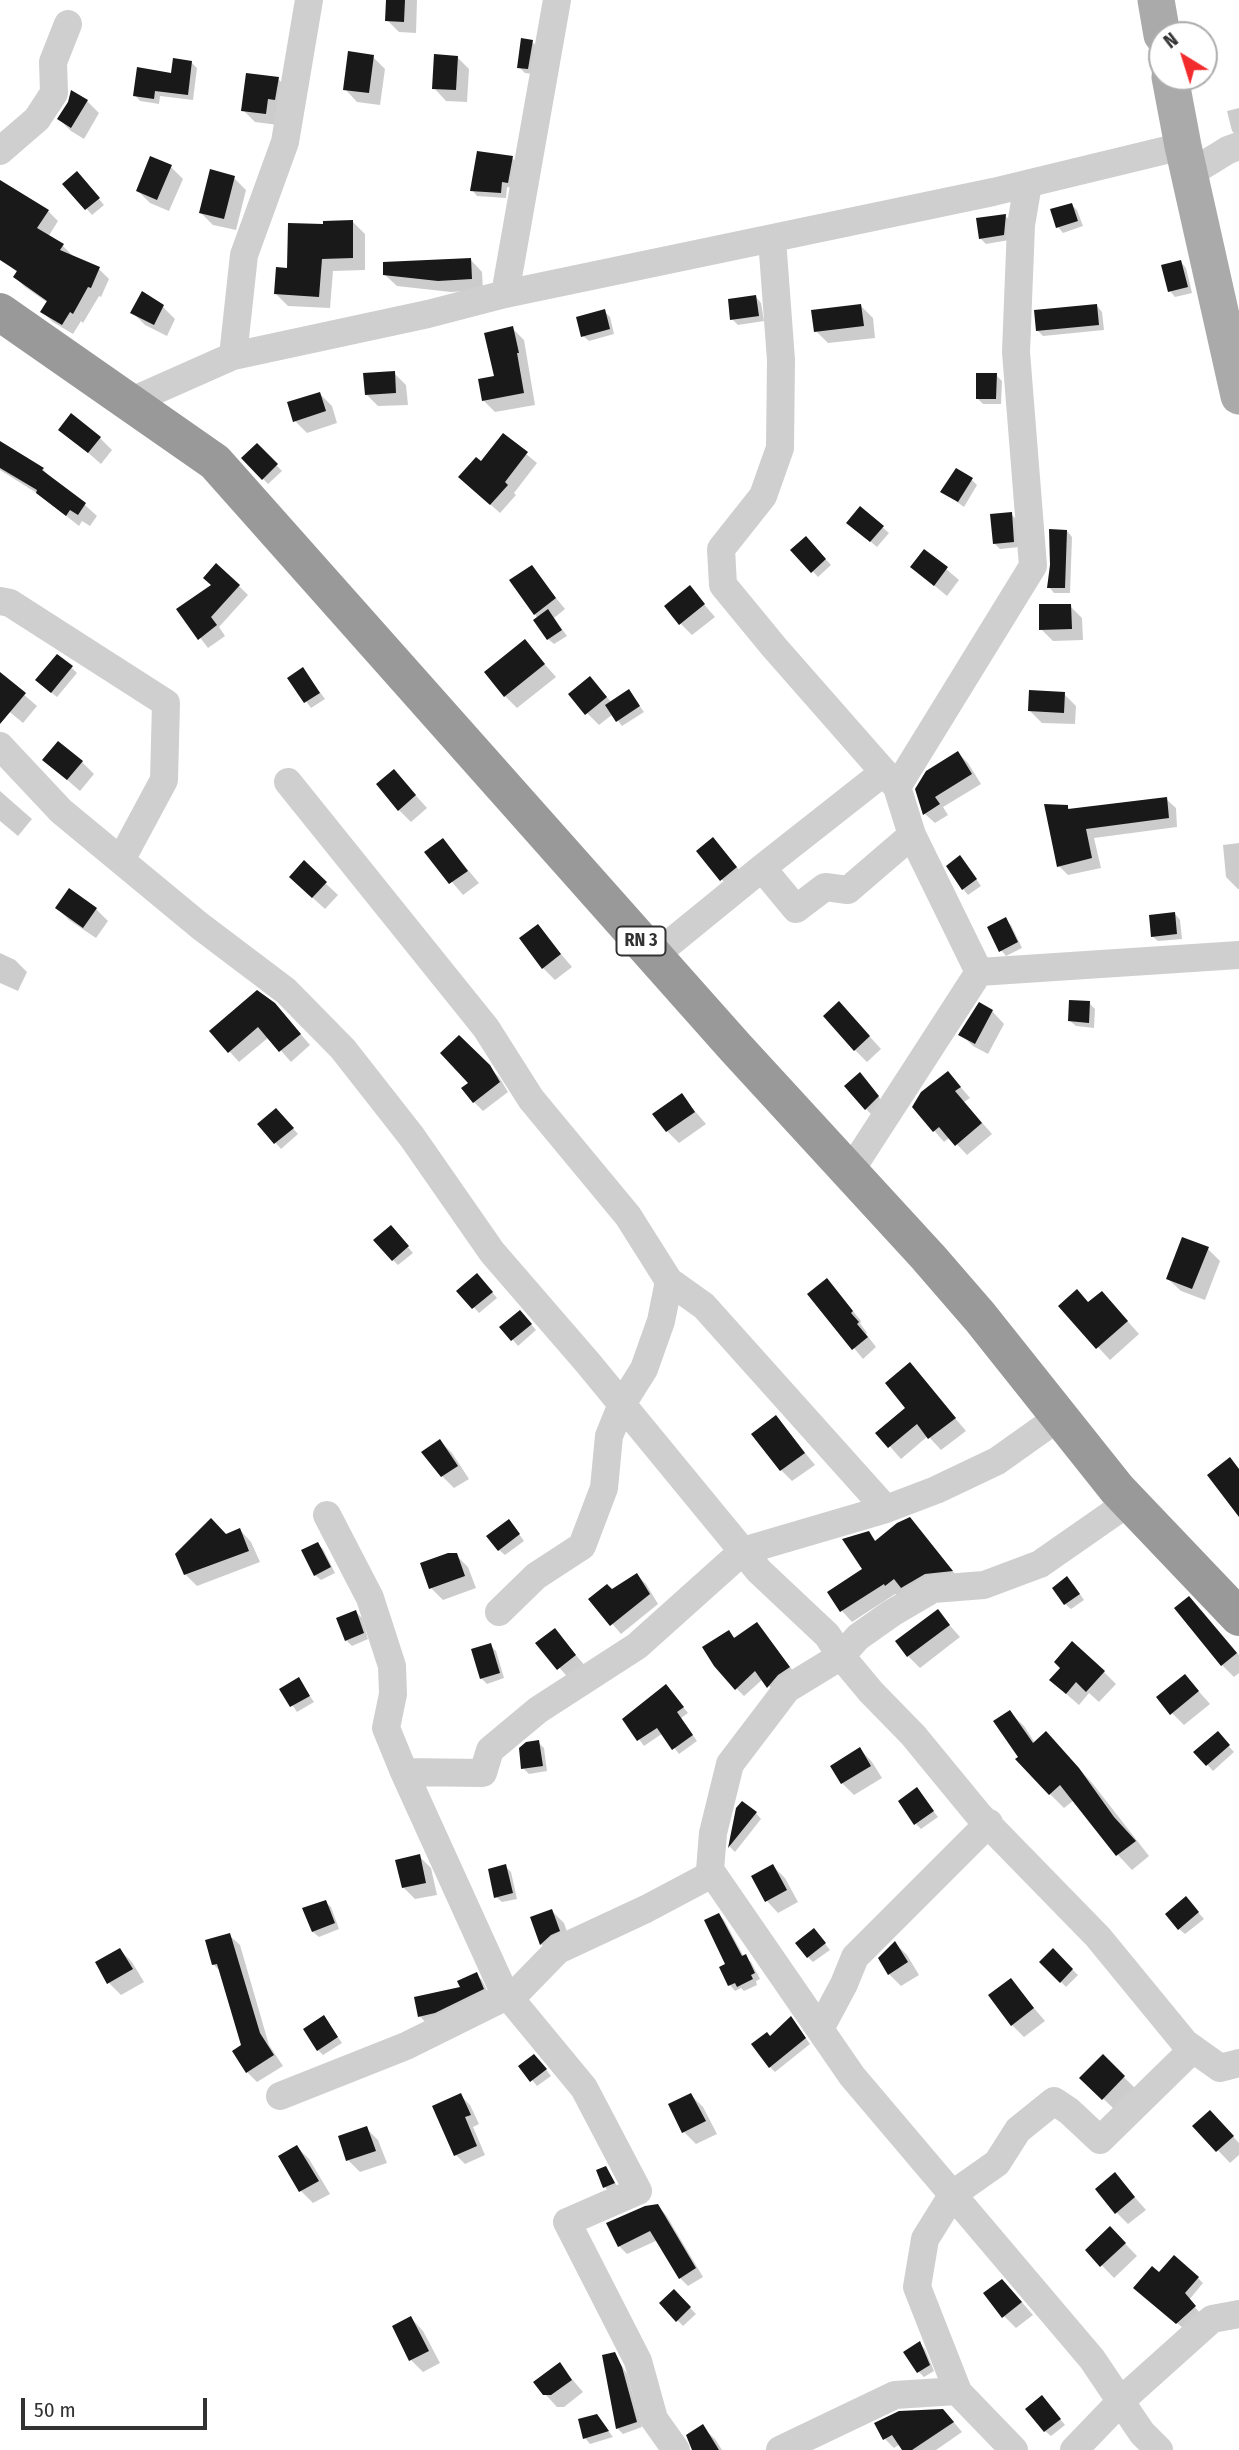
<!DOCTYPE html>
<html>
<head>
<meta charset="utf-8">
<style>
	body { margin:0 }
	#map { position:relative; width:1239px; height:2450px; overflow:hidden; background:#fff; font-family:"Fira Sans Condensed",sans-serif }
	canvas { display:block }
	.north { position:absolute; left:1148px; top:21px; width:70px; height:70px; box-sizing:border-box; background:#fff; border:2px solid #adadad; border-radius:50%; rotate:322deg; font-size:19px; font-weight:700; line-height:28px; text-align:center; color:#323232 }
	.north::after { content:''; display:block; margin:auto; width:24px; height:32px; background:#f22b2d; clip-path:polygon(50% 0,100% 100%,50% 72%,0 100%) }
	.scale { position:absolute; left:21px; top:2398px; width:186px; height:32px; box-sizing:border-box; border:4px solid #323232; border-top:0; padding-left:9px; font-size:21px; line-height:24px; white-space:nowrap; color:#323232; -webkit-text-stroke:5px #fff; paint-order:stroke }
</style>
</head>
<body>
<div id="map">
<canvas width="1239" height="2450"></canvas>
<div class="north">N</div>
<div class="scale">50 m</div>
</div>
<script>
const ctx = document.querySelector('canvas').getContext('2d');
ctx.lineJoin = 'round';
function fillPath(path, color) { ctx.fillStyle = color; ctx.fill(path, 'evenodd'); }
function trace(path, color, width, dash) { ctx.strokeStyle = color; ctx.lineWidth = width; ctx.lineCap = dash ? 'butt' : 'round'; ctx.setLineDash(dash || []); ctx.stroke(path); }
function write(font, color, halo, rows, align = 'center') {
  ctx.font = font + ' "Fira Sans Condensed",sans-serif'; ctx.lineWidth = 7; ctx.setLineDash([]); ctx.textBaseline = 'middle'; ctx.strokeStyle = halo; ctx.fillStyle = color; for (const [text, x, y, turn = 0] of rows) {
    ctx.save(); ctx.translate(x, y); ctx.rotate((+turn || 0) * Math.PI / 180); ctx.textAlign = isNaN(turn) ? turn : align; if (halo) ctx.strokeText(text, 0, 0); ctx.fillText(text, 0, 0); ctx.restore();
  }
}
const shadow = new Path2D(`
	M388,0H417L416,33L399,32L387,20Z
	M532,42L538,47L533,74L525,73L519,67Z
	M373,57L385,69L380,105L357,102L345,89Z
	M457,57L469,69L467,102L446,101L434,88Z
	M191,62L197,68L193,100L160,96L159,104L140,101L135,95Z
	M278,79L290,91L278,125L255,122L243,110Z
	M87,101L99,113L84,139L71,131L59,119Z
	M1239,108V136H1237L1232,131L1227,111Z
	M512,158L517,163L513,188L507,187L506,198L477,196L472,190Z
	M171,167L183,179L169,211L150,203L138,191Z
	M234,178L246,190L236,230L213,225L201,213Z
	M82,179L104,205L92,215L65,184Z
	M0,182L48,211L58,221L48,237L63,246L73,256L99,269L109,279L101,297L99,296L83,323L81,321L73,334L53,322L42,312L48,303L25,287L15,277L18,273L1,259Z
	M1072,205L1077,210L1083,226L1063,233L1058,227Z
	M1005,216L1011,221L1009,240L986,244L980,238Z
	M353,222L365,234V270L333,271L330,308L288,306L276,294L288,270L325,226Z
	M470,259L482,272L483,290L451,292L397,286L384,274Z
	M1181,262L1186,268L1192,293L1175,297L1170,291Z
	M756,297L761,303L764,321L738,325L732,319Z
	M861,306L873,318L875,338L828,343L816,331Z
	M1097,306L1102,312L1104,330L1043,336L1037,330Z
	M163,307L175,319L167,336L145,325L133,313Z
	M604,311L610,317L614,334L589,341L583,336Z
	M512,328L524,340L535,405L495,412L483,400L496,377Z
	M394,373L406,385L408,405L378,406L366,394Z
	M996,375L1002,381L1001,404H983L978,399Z
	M320,394L332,406L337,423L307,433L295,421Z
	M61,429L100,438L112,450L101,464Z
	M503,435L537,463L514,493L516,495L500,513L471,487L481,463Z
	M0,443L43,469L53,481L85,505L97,516L90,526L82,521L79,526L40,495L0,470Z
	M257,445L282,471L268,484L244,459Z
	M972,480L977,485L964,507L942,491Z
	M861,508L889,533L877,547L854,528Z
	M1011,514L1017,520L1019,547L1000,549L995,544Z
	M1067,531L1072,537L1070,593H1054L1049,587Z
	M806,538L831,565L818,577L793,550Z
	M925,551L959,580L947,596L912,567Z
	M531,567L565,609L554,618L567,636L554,644L548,639L535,614Z
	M239,586L248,595L219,627L225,636L208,648L179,610Z
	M689,587L715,617L692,635L680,623Z
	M1070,606L1082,618L1083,640L1053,641L1041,629Z
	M525,642L556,677L517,708L505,696Z
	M71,667L77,673L57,697L43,686Z
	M303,669L325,699L311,708L289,678Z
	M0,674L37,706L23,723L0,704Z
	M590,678L612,703L629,691L644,712L622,726L613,714L599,725L587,713Z
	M1064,694L1076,706L1075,724L1042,723L1030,711Z
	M958,753L968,763L981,784L943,807L948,815L935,823L925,814L917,789Z
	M44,760L82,762L94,774L80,791Z
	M394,771L427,808L411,822L399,810Z
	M0,791L32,819L18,836L0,821Z
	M1166,799L1176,808L1177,827L1094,838L1101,868L1068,875L1059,866L1067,806L1071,811Z
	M713,839L748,880L734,891L721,879Z
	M443,840L479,883L463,895L427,852Z
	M1239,843V889H1238L1226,877L1223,845Z
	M304,863L338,895L325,909L303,889Z
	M965,863L981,886L968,895L963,889Z
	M69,890L96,909L108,921L96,938L69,920L57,908Z
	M1175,914L1180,920L1182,939L1158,941L1152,936Z
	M1005,920L1011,925L1022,948L1006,956L1001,950Z
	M537,926L572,967L555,980L543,968Z
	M0,953L15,960L27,972L18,991L0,983Z
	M1089,1003L1095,1009L1094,1028L1076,1026L1070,1021Z
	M980,1005L992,1011L1004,1024L988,1054L973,1046L961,1034Z
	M285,1016L310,1045L291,1062L269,1037L239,1062L211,1031Z
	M851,1016L881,1049L867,1062L855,1050Z
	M459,1038L499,1077L508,1092L483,1111L474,1102Z
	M865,1080L883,1102L871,1114L866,1109Z
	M958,1084L970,1098L964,1102L992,1134L967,1155L950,1137L944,1142L914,1107Z
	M682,1096L706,1124L679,1143L667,1131Z
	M282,1116L298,1134L281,1149L259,1124Z
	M396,1233L413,1253L398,1265L393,1260Z
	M1208,1249L1220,1261L1205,1300L1181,1291L1168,1279Z
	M483,1281L497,1298L479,1313L459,1291Z
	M836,1290L861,1321L860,1323L867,1333L866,1334L876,1347L863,1359L809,1294Z
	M1089,1304L1113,1305L1139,1334L1110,1360L1060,1306Z
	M525,1317L536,1330L518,1346L502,1327Z
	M910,1365L966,1431L941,1450L928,1436L901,1459L878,1433L907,1408Z
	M776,1417L815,1465L792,1481L781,1470Z
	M440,1441L452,1453L469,1479L454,1488L442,1476Z
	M910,1520L961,1581L897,1595L895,1594L852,1622L842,1611L864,1570L868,1533L877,1542Z
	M514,1527L524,1541L505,1555L499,1550Z
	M240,1530L251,1542L260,1562L197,1586L185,1574L226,1536Z
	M318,1544L323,1549L335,1573L321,1580L315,1575Z
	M456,1555L468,1567L476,1588L443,1600L431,1588Z
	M637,1575L646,1584L658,1604L621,1634L591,1599L612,1591Z
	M1073,1584L1084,1600L1071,1609L1065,1604Z
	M1201,1610L1239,1655V1673L1234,1677L1222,1665Z
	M356,1612L362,1618L368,1639L352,1646L346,1640Z
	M938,1612L960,1637L920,1668L908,1656Z
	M757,1624L797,1676L776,1694L763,1679L744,1696L736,1688L728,1632L736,1639Z
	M554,1630L587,1668L571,1681L538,1643Z
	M490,1645L496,1651L504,1678L487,1684L481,1678Z
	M1062,1668L1104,1672L1116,1684L1099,1702L1089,1693L1079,1705L1064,1692Z
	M1185,1676L1210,1704L1184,1725L1172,1713Z
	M299,1680L314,1702L297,1712L282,1690Z
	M671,1692L688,1713L681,1718L697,1741L679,1754L663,1733L644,1746L624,1719Z
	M1009,1712L1024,1726L1035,1743L1060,1748L1093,1784L1149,1856L1132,1870L1118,1855L1074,1800L1064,1808L1050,1794L1020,1757Z
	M1217,1733L1234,1752L1213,1771L1196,1752Z
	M538,1742L544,1748L547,1771L529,1774L523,1768Z
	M860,1749L872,1762L882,1778L854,1795L842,1783Z
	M917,1790L938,1817L921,1829L915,1823Z
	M738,1809L756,1813L761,1819L735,1852L730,1847Z
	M419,1856L431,1868L437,1895L415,1899L403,1887Z
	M505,1866L511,1872L517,1899L502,1902L496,1897Z
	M773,1866L785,1878L798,1902L778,1913L766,1900Z
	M325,1902L331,1907L339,1929L319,1937L313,1932Z
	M1191,1904L1204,1919L1185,1934L1179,1929Z
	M552,1911L564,1923L571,1943L553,1956L541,1944L532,1918Z
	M719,1915L724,1920L744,1957L751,1962L760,1979L756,1981L757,1985L744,1991L741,1988L735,1991L730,1985L721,1968L728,1964Z
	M229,1935L240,1945L269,2045L283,2066L257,2082L247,2072L244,2045L221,1972L213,1964Z
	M819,1936L830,1950L813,1962L808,1957Z
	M895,1943L907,1955L919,1975L901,1986L889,1974Z
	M120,1950L132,1962L144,1982L121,1995L109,1983L97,1963Z
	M1053,1951L1078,1975L1066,1987L1042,1962Z
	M476,1974L482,1980L489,1995L425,2022L420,2016L462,1988Z
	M1010,1980L1045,2021L1024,2037L1012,2025Z
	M324,2017L342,2043L323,2055L318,2050Z
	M796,2024L810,2044L775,2072L770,2067V2038Z
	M1103,2057L1136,2089L1115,2110L1082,2078Z
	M540,2062L551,2076L537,2086L521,2066Z
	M691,2095L703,2107L717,2134L696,2144L684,2132Z
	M461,2096L470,2105L479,2124L473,2127L485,2155L465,2164L456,2155Z
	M1222,2124L1239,2143V2155L1230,2163L1195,2126Z
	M366,2128L378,2140L387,2163L360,2172L348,2160Z
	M297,2147L309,2159L330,2194L313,2203L301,2191L280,2157Z
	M606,2168L619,2189L610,2193L605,2187Z
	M1115,2175L1146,2210L1128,2224L1116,2212Z
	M658,2206L666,2215L703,2277L688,2286L680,2278L658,2240L627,2254L619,2246Z
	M1110,2228L1137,2256L1114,2278L1087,2250Z
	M1159,2274L1198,2278L1203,2283L1189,2300L1200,2313L1183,2328L1141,2293Z
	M674,2291L696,2314L683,2326L661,2303Z
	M1014,2293L1033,2315L1016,2328L1004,2316Z
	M411,2318L423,2331L440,2363L423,2372L411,2360Z
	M920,2344L925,2349L934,2371L924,2377L919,2372Z
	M614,2354L627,2374L642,2427L623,2434L617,2428Z
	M559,2364L583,2392L564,2407H557L545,2394Z
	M1047,2403L1065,2425L1051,2436L1045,2431Z
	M597,2416L613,2437L590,2444L585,2438Z
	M952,2420L962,2432L936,2450H904L900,2444L894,2448L885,2439L877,2424Z
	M702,2427L715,2439L722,2450H694Z`);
const building = new Path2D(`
	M386,0H405L404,22L385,21Z
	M521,38L533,40L528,69L517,68Z
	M348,51L374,55L369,93L343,90Z
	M434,54L458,56L456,90L432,89Z
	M173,58L192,61L188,95L155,91L154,99L133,96L137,67L171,73Z
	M246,73L279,77L275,100L268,99L266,114L241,111Z
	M71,90L88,100L71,128L57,119L68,102Z
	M477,151L513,156L508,183L502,182L501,193L470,191Z
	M150,156L172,165L157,200L136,191Z
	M210,169L235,176L224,219L199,213Z
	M77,171L100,198L85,210L62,184Z
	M0,180L49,210L37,228L64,244L60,250L100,267L91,288L88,287L73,314L70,312L62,325L40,312L47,301L13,277L17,271L0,260Z
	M1072,203L1078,221L1056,228L1050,209Z
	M1006,214L1004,235L979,239L976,218Z
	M353,220V258L322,259L319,297L274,294L276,267L287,268L288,223L323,224V221Z
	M471,258L472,279L438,281L383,275V262Z
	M1181,260L1188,287L1168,292L1161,265Z
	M142,291L164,305L154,325L130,313Z
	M756,295L759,316L730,320L728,299Z
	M861,304L864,326L814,332L811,310Z
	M1097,304L1099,325L1036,331L1034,310Z
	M605,309L610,329L581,337L576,317Z
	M513,326L519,353H517L524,393L482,401L478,379L494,376L484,333Z
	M395,371L396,393L365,395L363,373Z
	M976,373H997L996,399H976Z
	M320,392L326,411L293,422L287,402Z
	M71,413L101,437L88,453L58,430Z
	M503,433L528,452L505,482L508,485L490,505L458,477L476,457L481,461Z
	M0,441L44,468L42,470L86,503L78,515L70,510L66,516L36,493L37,490L0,468Z
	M257,443L278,464L262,480L241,458Z
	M956,468L973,478L958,502L940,492Z
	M860,506L884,526L870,542L846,523Z
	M1012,512L1014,542L993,544L990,514Z
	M1049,529L1067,530L1065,588H1047L1050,565Z
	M806,536L826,559L811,573L790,550Z
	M924,549L948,567L934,586L910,567Z
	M216,563L240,585L211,617L217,625L198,640L176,609L211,585L203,578Z
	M532,565L556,598L534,615L509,580Z
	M690,585L705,604L679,625L664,606Z
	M1039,604H1071L1072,629L1039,630Z
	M548,609L562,630L547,640L533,620Z
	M525,639L545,664L504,697L484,672Z
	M57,654L73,666L51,693L35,680Z
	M303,667L320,693L304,703L287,678Z
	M0,672L26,693L0,724Z
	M590,676L607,697L585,715L568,694Z
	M629,689L640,706L616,722L605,705Z
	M1029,690L1065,692L1064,713L1028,711Z
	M58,741L83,761L67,780L42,760Z
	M958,751L972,774L935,797L940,804L923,815L915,789L926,771Z
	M394,769L416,795L398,811L376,784Z
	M1167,797L1169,818L1086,829L1092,858L1057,867L1044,804L1068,805V809Z
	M713,837L737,867L720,881L696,851Z
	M443,838L468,871L449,884L424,852Z
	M960,855L977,879L962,890L946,866Z
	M304,860L327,882L312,898L289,877Z
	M69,888L97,908L83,928L55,908Z
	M1175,912L1177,934L1151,937L1149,915Z
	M1006,917L1018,942L999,952L987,927Z
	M538,924L561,954L542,969L519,938Z
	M257,990L275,1003L301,1034L279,1052L258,1027L228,1053L209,1031Z
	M1069,1000L1090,1001L1089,1023L1068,1021Z
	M839,1001L870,1036L854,1051L823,1016Z
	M979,1002L993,1010L975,1044L958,1035Z
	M459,1035L490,1065L500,1082L473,1103L461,1088L468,1083L440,1053Z
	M948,1071L961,1087L955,1091L982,1123L955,1146L939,1127L933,1132L912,1107L921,1092Z
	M860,1072L879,1096L865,1110L844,1086Z
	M682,1093L695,1112L666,1132L652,1114Z
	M276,1108L294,1128L274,1144L257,1124Z
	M391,1225L409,1246L392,1261L373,1240Z
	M1182,1237L1209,1247L1192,1289L1166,1279Z
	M477,1273L493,1292L472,1309L456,1291Z
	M827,1278L853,1311L851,1313L859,1322L857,1324L868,1337L852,1350L807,1294Z
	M1077,1289L1088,1302L1102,1291L1128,1321L1096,1349L1058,1306Z
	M520,1310L532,1324L511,1341L499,1327Z
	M910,1362L956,1418L928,1439L917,1424L888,1448L875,1433L905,1408L885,1383Z
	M776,1415L805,1453L780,1471L751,1434Z
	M440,1439L458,1466L441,1477L421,1452Z
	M1230,1457L1239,1469V1517L1207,1475Z
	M910,1517L953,1571L925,1574L901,1588L894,1579L885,1586L884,1584L840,1612L827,1592L862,1569L842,1539L869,1531L875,1541L897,1523Z
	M211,1518L226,1534L240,1528L249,1551L184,1575L175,1554Z
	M509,1519L520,1534L498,1551L486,1536Z
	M318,1542L331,1567L314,1576L301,1550Z
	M448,1553H457L465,1576L429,1589L420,1563Z
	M637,1573L650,1594L610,1626L588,1599L607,1584L612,1589Z
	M1067,1576L1080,1594L1064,1605L1052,1588Z
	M1189,1596L1237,1653L1221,1666L1174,1608Z
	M938,1609L950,1625L907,1657L895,1641Z
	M356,1610L364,1633L345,1641L336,1618Z
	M757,1622L790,1667L778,1675L767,1688L755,1671L735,1690L714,1666L702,1647L729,1630L734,1638Z
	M555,1628L576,1655L557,1670L535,1643Z
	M1072,1641L1105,1671L1086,1692L1076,1682L1066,1694L1049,1680L1060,1668L1054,1662Z
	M491,1643L500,1673L480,1679L471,1649Z
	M1185,1674L1199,1691L1170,1715L1156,1697Z
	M299,1677L310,1696L290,1707L279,1689Z
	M666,1684L684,1707L677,1712L693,1735L672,1750L657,1728L637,1741L622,1719Z
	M1010,1710L1033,1743L1046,1731L1079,1768L1114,1817L1136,1841L1116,1856L1060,1785L1049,1795L1015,1759L1018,1757L993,1721Z
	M1218,1731L1230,1745L1206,1766L1193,1752Z
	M539,1740L543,1766L521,1769L519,1748L526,1742Z
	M860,1747L871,1766L841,1784L830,1766Z
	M917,1787L934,1811L914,1825L898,1801Z
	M742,1801L757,1812L728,1848L736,1808Z
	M420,1854L426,1883L402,1888L395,1860Z
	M506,1864L513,1893L494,1898L488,1869Z
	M773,1864L787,1890L765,1902L751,1876Z
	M1186,1896L1199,1912L1178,1930L1165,1914Z
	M326,1900L335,1923L312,1932L302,1908Z
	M552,1909L560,1931L551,1935L540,1945L530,1917Z
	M719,1913L742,1956L746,1954L755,1973L751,1975L753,1979L737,1987L735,1983L728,1986L719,1967L725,1964L704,1920Z
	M814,1928L826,1943L807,1958L795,1943Z
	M230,1933L260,2033L274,2055L246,2073L232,2051L241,2045L217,1964L212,1965L205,1940Z
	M895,1941L908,1962L888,1975L878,1958Z
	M120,1948L133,1969L107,1984L95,1962Z
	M1053,1948L1073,1969L1060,1983L1039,1962Z
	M477,1972L484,1989L435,2013L418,2017L414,1997L460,1987L457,1981Z
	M1011,1978L1034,2008L1011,2026L988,1995Z
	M324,2015L338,2037L317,2051L303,2029Z
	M791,2016L806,2038L769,2068L751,2044L767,2032L770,2036Z
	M534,2054L547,2069L530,2082L518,2066Z
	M1103,2054L1125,2076L1102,2100L1079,2078Z
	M461,2093L471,2115L465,2117L477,2146L454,2156L432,2106Z
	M691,2093L706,2121L682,2133L668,2104Z
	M1210,2110L1234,2136L1216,2152L1192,2126Z
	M367,2126L376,2151L346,2161L338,2136Z
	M297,2145L319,2181L299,2192L278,2156Z
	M606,2166L615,2183L603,2188L596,2170Z
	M1115,2172L1135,2197L1115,2214L1095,2189Z
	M658,2204L696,2268L679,2279L650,2231L618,2247L606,2223L645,2206Z
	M1110,2226L1126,2243L1100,2267L1085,2250Z
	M1174,2255L1199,2277L1185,2293L1196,2306L1176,2324L1133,2288L1152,2266L1159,2272Z
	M1002,2279L1022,2302L1002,2318L983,2293Z
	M674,2289L691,2307L676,2322L659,2303Z
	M411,2316L429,2351L409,2361L392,2326Z
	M920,2341L930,2365L917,2373L903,2352Z
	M615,2352L622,2367L637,2422L616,2429L602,2355Z
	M560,2362L572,2380L551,2395H543L533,2382Z
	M1042,2395L1061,2419L1044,2432L1025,2409Z
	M943,2409L954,2422L912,2450H902L892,2435L883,2440L874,2423L899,2411Z
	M597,2414L609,2431L583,2439L578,2419Z
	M703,2424L719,2450H692L686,2435Z`);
const minor = new Path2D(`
	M0,151L37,119L54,93L53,62L68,24
	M1189,174L1228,150L1239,146
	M505,294L557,0
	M233,356L244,255L285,142L309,0
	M127,403L233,356L428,314L505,294L993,192L1183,146
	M0,601L10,603L166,703L164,780L121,860
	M0,746L61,811L200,926L286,991L343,1049L412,1137L492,1252L588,1363L759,1571L827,1635L841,1656L871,1692L913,1735L978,1814L1098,1937L1185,2043L1220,2068L1239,2063
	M288,782L486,1028L531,1099L628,1216L669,1281L661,1321L644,1369L622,1404L609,1436L604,1488L582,1546L536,1576L499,1612
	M897,787L1033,566L1016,352L1021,225L1028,184
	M762,868L796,909L825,887L848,890L912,835L897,787L774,647L723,585L721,549L763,496L780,448L781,360L772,239
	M654,956L762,868L884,772
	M979,972L1239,955
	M849,1173L979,972L912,835
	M669,1281L704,1306L886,1509
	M1129,1502L1040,1564L984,1585L933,1589L892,1613L858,1637L841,1656L787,1689L730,1764L713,1833L710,1870L852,2076L1092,2359L1142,2433L1159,2450
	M327,1515L370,1598L392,1666L393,1694L386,1728L404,1772L503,1990L584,2088L638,2191L567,2222L638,2361L654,2419L676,2450
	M404,1772L483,1773L490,1750L538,1710L637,1646L743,1551L886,1509L936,1490L997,1461L1059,1417
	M820,2029L844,1984L855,1957L989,1823
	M280,2096L406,2046L519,1990L558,1950L646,1909L712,1874
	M959,2394L917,2287L925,2239L953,2194L997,2163L1018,2130L1054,2101L1069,2111L1100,2140L1193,2049
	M780,2450L895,2395L957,2391L1014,2450
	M1074,2450L1125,2397L1212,2319L1239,2314`);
const major = new Path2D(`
	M1156,0L1162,35
	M1170,77L1183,146L1239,396`);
const highway = new Path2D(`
	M0,312L215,462L735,1047L928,1257L980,1317L1117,1489L1239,1617`);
const shields = [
	[641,941,49]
];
const shieldNames = [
	["RN 3",641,941]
];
fillPath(shadow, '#0003');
fillPath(building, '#191919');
trace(minor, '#cfcfcf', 28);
trace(major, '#aaa', 37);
trace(highway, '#999', 38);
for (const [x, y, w] of shields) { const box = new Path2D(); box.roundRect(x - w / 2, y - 14.5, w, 29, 5); ctx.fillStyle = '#fff'; ctx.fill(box); trace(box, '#323232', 2); }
write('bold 18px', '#323232', null, shieldNames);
</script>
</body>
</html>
